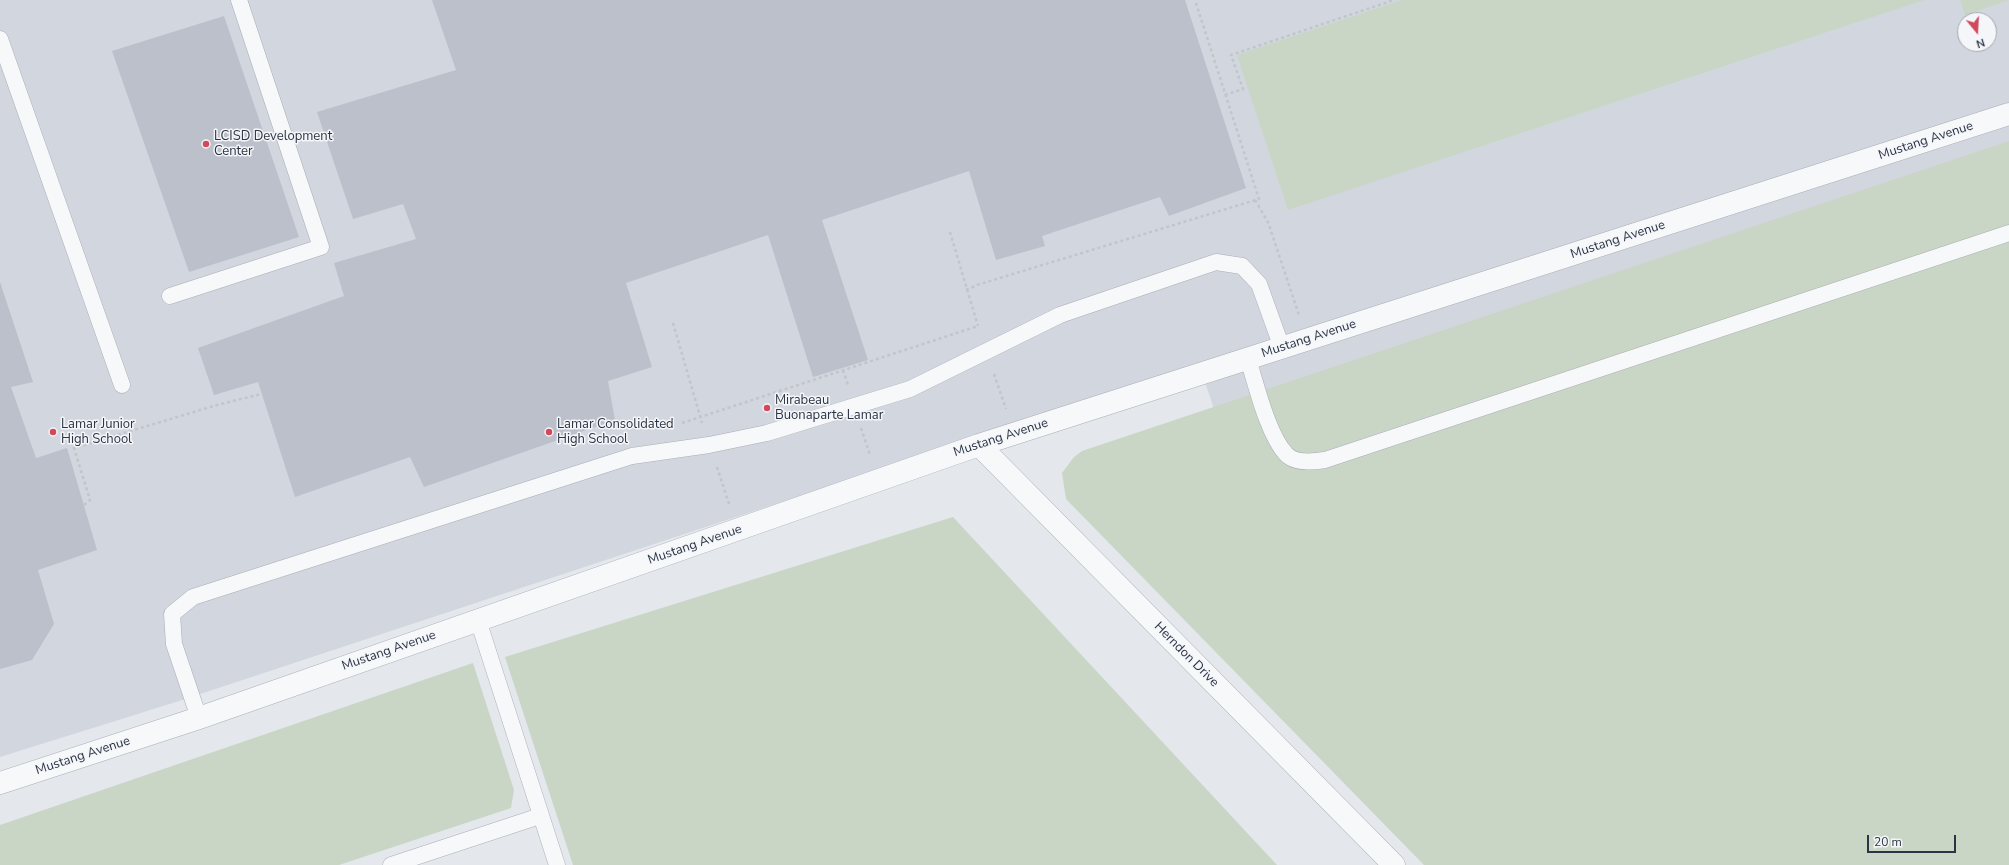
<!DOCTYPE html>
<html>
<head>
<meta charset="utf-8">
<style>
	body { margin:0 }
	#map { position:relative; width:2009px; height:865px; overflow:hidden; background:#e4e7ec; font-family:"Nunito Sans",sans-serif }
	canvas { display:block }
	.north { position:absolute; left:1957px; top:12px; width:40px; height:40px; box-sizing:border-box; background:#f4f6f9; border:1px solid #a4a8b1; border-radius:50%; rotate:162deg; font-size:11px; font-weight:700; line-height:16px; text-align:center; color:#2b3445 }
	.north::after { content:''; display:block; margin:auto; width:14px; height:18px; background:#d1495b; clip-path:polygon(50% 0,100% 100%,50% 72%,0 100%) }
	.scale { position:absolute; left:1867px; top:835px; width:89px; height:18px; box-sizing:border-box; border:2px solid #2b3445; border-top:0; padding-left:5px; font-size:12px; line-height:14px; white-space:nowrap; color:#2b3445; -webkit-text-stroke:3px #f4f6f9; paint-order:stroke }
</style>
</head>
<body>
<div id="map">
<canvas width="2009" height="865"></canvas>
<div class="north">N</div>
<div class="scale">20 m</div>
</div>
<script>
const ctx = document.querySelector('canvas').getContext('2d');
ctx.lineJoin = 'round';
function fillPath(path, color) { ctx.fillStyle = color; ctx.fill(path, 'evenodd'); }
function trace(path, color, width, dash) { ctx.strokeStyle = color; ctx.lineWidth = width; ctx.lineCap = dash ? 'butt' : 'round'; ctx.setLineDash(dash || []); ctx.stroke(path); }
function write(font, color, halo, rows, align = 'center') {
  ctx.font = font + ' "Nunito Sans",sans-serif'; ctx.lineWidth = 3; ctx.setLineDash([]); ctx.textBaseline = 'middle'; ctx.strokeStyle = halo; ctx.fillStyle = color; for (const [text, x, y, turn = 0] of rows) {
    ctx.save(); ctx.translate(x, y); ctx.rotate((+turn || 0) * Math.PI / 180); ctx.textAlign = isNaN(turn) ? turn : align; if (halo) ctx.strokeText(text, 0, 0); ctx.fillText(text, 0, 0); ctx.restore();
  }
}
const built = new Path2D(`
	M0,0H2009V860L1996,865L1255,532L1199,364L176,702L0,757ZM1965,20H1989V44H1965Z`);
const green = new Path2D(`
	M1402,0H1924L1288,210L1237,55Z
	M1960,0H2009L1965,15Z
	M2009,141V865H1424L1066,499L1062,473L1074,457L1082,451Z
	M953,517L1277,865H573L505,657Z
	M473,663L514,790L511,808L339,865H0V825Z`);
const building = new Path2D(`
	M432,0H1185L1246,188L1169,216L1160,197L1042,236L1045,246L996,260L969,171L822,220L868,360L813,377L768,235L626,283L652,367L608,381L615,420L424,487L410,457L295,497L258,382L214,395L198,348L344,296L334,263L416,239L403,204L353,219L317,112L456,70Z
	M224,16L299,237L189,272L112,51Z
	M0,282L33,382L11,387L36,458L67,448L97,550L38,570L54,624L32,660L0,669Z`);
const path = new Path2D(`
	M1225,95L1243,89L1231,55L1394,0
	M1255,200L1268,222L1299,315
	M950,232L978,326
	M966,290L977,285L1259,199L1195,0
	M673,323L702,423
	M843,370L848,385
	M994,374L1006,409
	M682,423L978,326
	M861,428L870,455
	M717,467L729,504
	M84,505L90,500L74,448L217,405L261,394`);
const service = new Path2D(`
	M0,39L122,385
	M170,296L321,247L239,0
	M1248,359C1256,384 1268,435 1286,454C1295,464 1313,462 1325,460L2009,233
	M478,620L557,865
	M199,718L174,644L172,614L193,597L632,456L709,445L767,433L910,389L1060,315L1216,262L1242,266L1259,284L1282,348
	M391,865L540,816`);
const tertiary = new Path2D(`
	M979,445L1394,865
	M0,783L199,718L979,445L2009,114`);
const markers = [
	[206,144,4,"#d1495b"],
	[767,408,4,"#d1495b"],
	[53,432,4,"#d1495b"],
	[549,432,4,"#d1495b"]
];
const poiNames = [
	["LCISD Development",214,137],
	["Center",214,152],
	["Mirabeau",775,401],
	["Buonaparte Lamar",775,416],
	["Lamar Junior",61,425],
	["High School",61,440],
	["Lamar Consolidated",557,425],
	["High School",557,440]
];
const streetNames = [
	["Mustang Avenue",1926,141,-18],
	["Mustang Avenue",1618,240,-18],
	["Mustang Avenue",1309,339,-18],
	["Mustang Avenue",1001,438,-18],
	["Mustang Avenue",695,545,-19],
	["Mustang Avenue",389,651,-19],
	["Herndon Drive",1186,655,45],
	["Mustang Avenue",83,756,-18]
];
fillPath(built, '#d2d6de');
fillPath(green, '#c9d6c5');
fillPath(building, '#bbc0ca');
trace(service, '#a9aeb7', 17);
trace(tertiary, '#a9aeb7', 23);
trace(path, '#c2c5cb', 2.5, [3, 3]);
trace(service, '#f7f8fa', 16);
trace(tertiary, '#f7f8fa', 22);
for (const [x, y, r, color] of markers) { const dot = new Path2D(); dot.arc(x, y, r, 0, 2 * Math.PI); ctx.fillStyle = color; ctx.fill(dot); trace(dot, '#f4f6f9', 1.5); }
write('13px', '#2b3445', '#f4f6f9', poiNames, 'left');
write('13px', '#2b3445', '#f4f6f9', streetNames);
</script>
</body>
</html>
